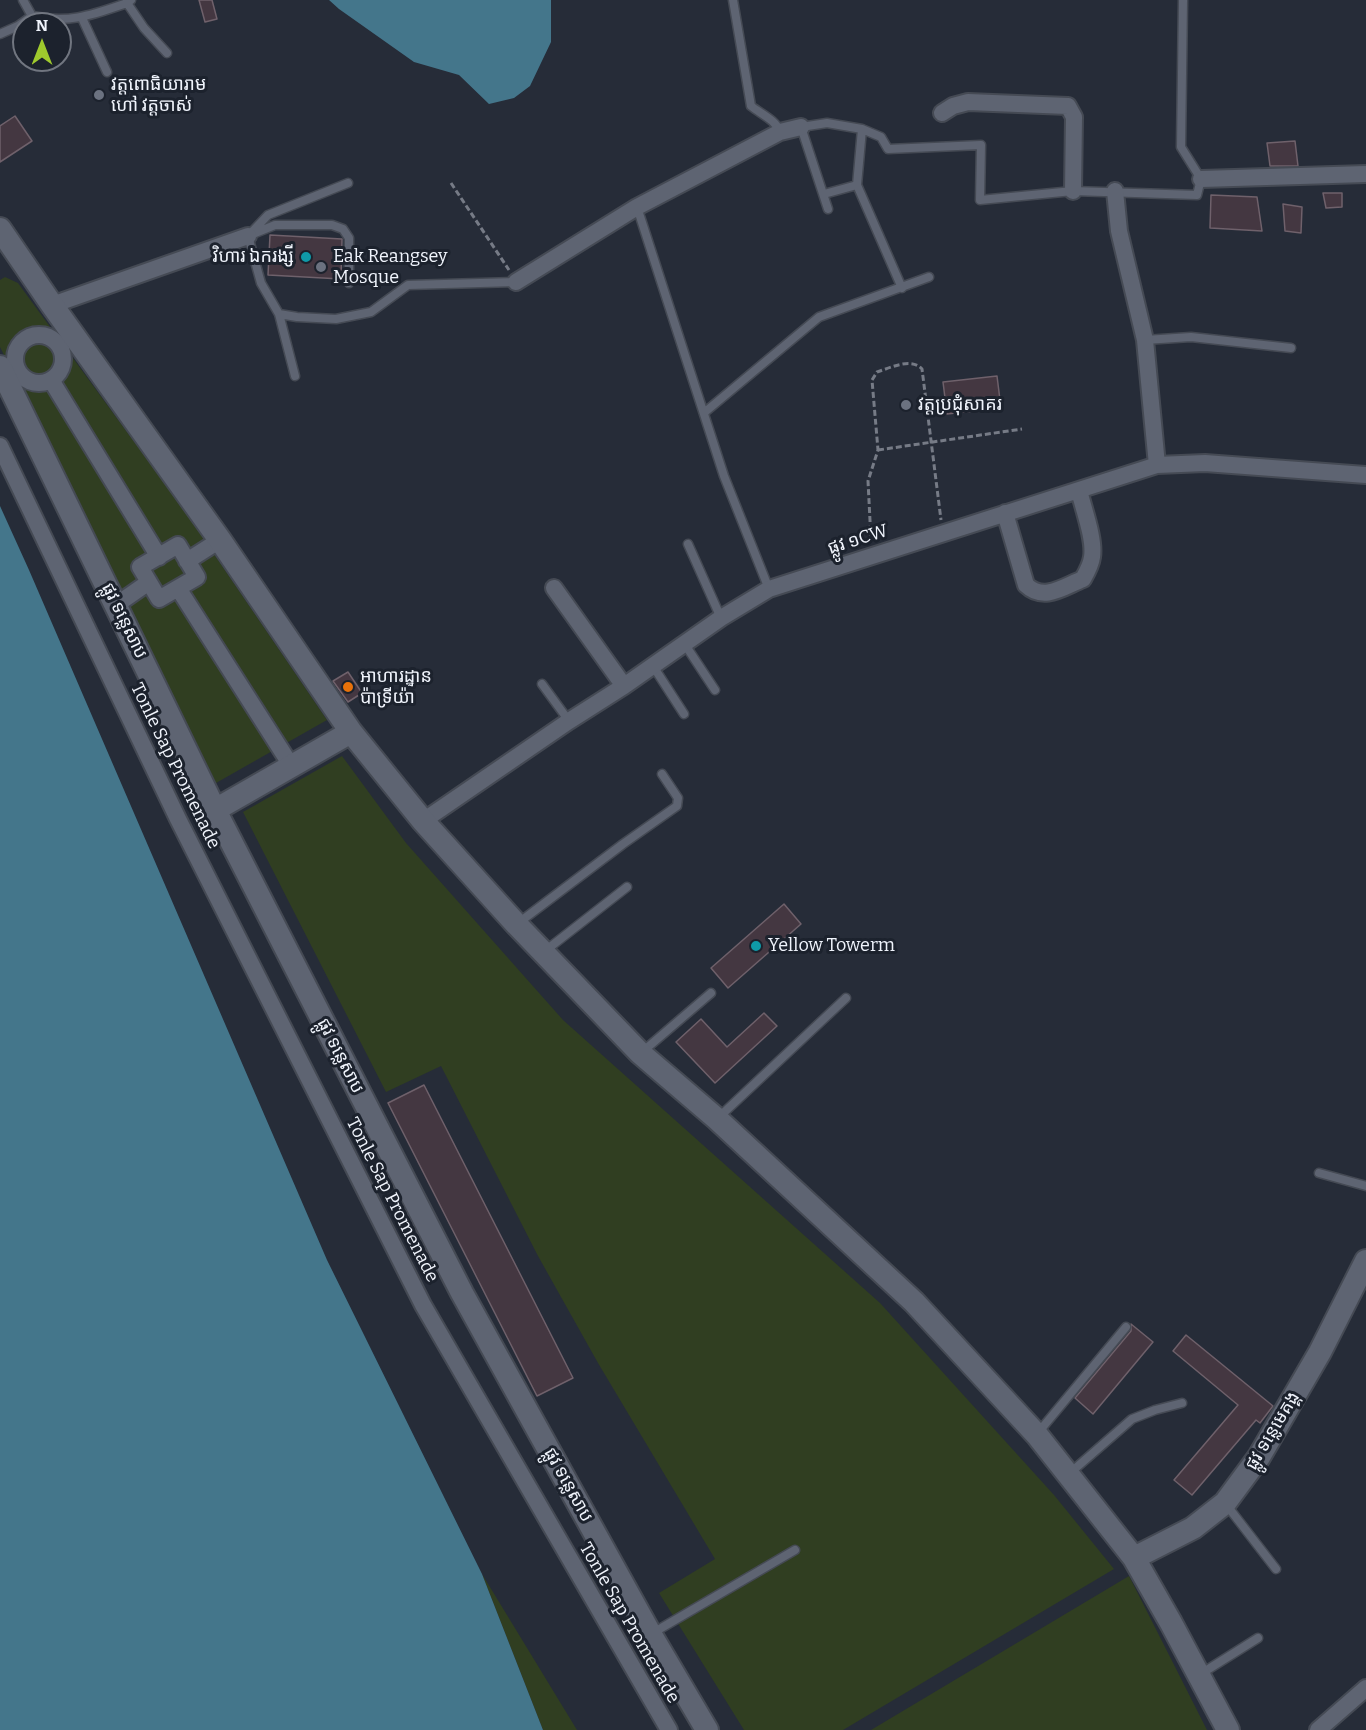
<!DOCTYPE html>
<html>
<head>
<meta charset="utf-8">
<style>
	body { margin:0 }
	#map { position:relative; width:1366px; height:1730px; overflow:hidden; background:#262c38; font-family:Bitter,serif }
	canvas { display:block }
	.north { position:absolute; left:12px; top:12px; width:60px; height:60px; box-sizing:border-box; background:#1c222d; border:2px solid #717680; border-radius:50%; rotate:0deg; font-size:16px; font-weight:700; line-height:24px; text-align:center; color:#f0f4fc }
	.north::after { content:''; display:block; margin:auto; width:21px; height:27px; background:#9fca2d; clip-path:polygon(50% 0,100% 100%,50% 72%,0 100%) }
</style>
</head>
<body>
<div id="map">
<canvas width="1366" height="1730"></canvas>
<div class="north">N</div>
</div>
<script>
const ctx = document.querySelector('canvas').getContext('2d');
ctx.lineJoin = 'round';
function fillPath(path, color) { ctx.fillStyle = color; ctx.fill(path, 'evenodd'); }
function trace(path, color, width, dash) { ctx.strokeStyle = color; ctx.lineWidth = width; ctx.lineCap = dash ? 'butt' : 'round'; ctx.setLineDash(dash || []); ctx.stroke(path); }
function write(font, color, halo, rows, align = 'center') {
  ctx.font = font + ' Bitter,"Noto Sans Khmer",serif'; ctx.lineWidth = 6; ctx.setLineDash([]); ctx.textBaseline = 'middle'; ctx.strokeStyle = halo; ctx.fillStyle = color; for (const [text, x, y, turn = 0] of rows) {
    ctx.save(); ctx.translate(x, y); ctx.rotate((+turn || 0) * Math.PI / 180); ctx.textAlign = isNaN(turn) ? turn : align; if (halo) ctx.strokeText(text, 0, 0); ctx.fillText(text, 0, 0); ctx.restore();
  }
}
const green = new Path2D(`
	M5,277L18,283L184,510L327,720L216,783L0,347V280Z
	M342,756L406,843L563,1020L880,1303L1054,1495L1114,1569L843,1730H744L659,1593L715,1559L598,1363L538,1256L441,1066L386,1092L243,812Z
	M482,1574L577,1730H543Z
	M1129,1576L1207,1730H871Z`);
const water = new Path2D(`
	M329,0H551V42L530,86L514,98L489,104L459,75L414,62L339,9Z
	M0,506L29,570L327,1260L482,1574L543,1730H0Z`);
const building = new Path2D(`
	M199,0H212L217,19L205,22Z
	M15,116L32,141L0,162V126Z
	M1295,141L1298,166H1270L1267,143Z
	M1323,193H1342V207L1326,208Z
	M1211,195L1257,197L1262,231L1210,228Z
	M1283,204L1302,207L1301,233L1285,231Z
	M270,235L342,239L341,279L268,275Z
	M997,376L1001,408L947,414L943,382Z
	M348,672L362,693L348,702L333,681Z
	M784,904L801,924L728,988L711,968Z
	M764,1013L777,1026L715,1083L676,1042L701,1019L727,1047Z
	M424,1085L573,1378L537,1396L388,1103Z
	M1131,1324L1153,1342L1093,1414L1075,1398L1131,1331Z
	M1186,1335L1273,1406L1260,1423L1256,1420L1192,1495L1174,1480L1238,1405L1173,1351Z`);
const path = new Path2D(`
	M451,183L509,270
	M878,450L1022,429
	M871,540L868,481L878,450L872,380L877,372C890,368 911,357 922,369L941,520`);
const lane = new Path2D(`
	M733,0L751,106C761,114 776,120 780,132
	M127,3L144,28L167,53
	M32,16C69,24 92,15 127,3L131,0
	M82,18L107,72
	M0,34L18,26L32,16L23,0
	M857,185L902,288
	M824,194L857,185L862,129
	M637,207L724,476L769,589
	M828,209L801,127L827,123L862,129L881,137L888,149L981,145L980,200L1073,191L1197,195L1201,179L1181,147L1183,0
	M250,234L268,215L348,183
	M248,236L261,283L279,314L297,317L336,319L371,312L408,285L516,282
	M248,236L275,225H332L343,229L349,238V283
	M279,314L295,376
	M1145,340L1191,337L1291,348
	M705,412L819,317L929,277
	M688,544L721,618
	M684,643L715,690
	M653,666L684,714
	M542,684L569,721
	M517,924L623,844L677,806L678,798L662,774
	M545,951L627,887
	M641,1053L711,993
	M717,1119L846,998
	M1319,1173L1366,1186
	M1037,1434L1126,1327
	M1070,1473L1132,1419L1155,1410L1182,1403
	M1225,1503L1276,1569
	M651,1634L795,1550
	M1199,1675L1258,1638`);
const street = new Path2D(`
	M942,113L953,106L968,102L1068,106L1074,117L1073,191
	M1201,179L1366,174
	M1115,191L1119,231L1145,340L1157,465
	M516,282L637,207L780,132L801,127
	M52,305L248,236
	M15 359a24 24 0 1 1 48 0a24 24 0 1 1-48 0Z
	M51,380L159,557
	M0,446L178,819L423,1305L669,1730
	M1005,513L1026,585C1044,602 1063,587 1083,579C1087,572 1091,565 1092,557C1095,539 1083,508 1079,490
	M178,545L197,577L159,599L140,567Z
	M187,561L220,540
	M178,588L292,767
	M554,588L624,686
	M116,605L149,582
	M423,821L569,721L624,686L721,618L769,589L1157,465L1205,463L1366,475
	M1318,1730L1366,1688`);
const secondary = new Path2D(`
	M0,229L52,305L220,540L351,732L423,821L517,925L640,1053L717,1119L914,1302L1037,1435L1134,1558L1171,1623L1228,1730
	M0,367L215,810L462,1293L651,1635L707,1730
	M215,810L351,732
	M1134,1558L1193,1528L1225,1503L1259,1457L1320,1352L1366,1261`);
const markers = [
	[99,95,6,"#6b7280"],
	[306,257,6,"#0f9aa8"],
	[321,267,6,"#6b7280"],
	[906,405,6,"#6b7280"],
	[348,687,6,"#e8710a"],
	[756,946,6,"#0f9aa8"]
];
const poiNames = [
	["វត្តពោធិយារាម",111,85],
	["ហៅ វត្តចាស់",111,106],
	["វិហារ ឯករង្សី",294,257,"right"],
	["Eak Reangsey",333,257],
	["Mosque",333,278],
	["វត្តប្រជុំសាគរ",918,405],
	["អាហារដ្ឋាន",360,677],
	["ប៉ាទ្រីយ៉ា",360,698],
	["Yellow Towerm",768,946]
];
const streetNames = [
	["ផ្លូវ ១CW",858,540,-18],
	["ផ្លូវ ទន្លេសាប",124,621,64],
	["Tonle Sap Promenade",175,766,64],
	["ផ្លូវ ទន្លេសាប",340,1056,63],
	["Tonle Sap Promenade",392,1200,63],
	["ផ្លូវ ទន្លេមេគង្គ",1273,1431,-59],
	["ផ្លូវ ទន្លេសាប",568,1485,61],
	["Tonle Sap Promenade",629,1623,60]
];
fillPath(green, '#303e21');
fillPath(water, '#44768b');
fillPath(building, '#443741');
trace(building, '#6f616b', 1.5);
trace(lane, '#454a54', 11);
trace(street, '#454a54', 20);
trace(secondary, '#454a54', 26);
trace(path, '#767b86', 3, [6, 3]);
trace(lane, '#5e6472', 8);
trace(street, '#5e6472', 16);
trace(secondary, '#5e6472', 22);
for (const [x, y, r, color] of markers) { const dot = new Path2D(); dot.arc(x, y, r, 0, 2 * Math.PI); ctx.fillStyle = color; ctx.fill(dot); trace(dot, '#1c222d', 2); }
write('18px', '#f0f4fc', '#1c222d', poiNames, 'left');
write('18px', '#f0f4fc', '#1c222d', streetNames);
</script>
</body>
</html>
